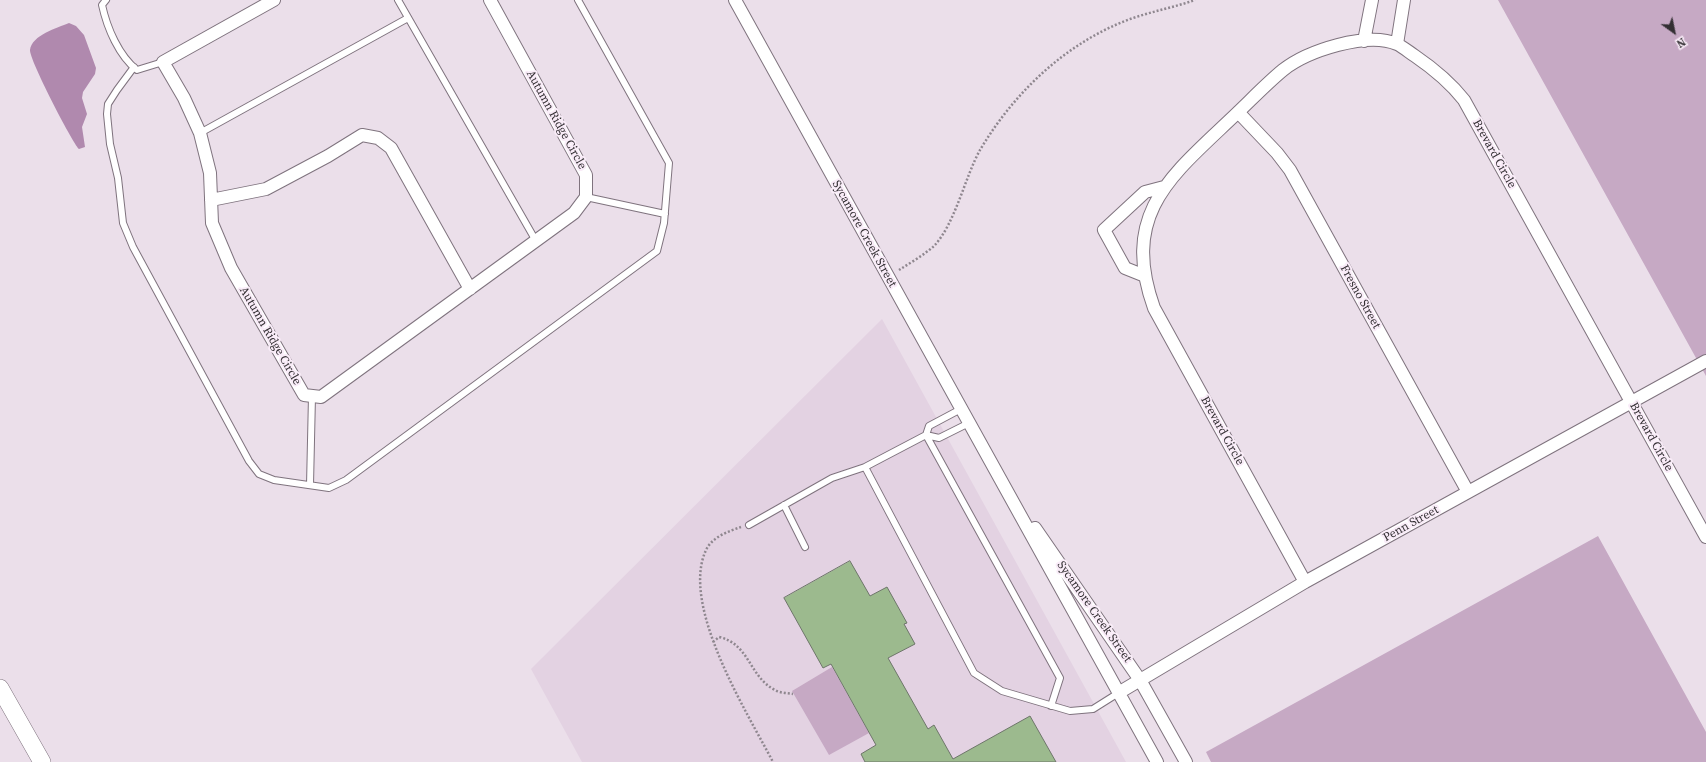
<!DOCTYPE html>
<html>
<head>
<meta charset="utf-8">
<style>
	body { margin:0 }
	#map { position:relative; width:1706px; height:762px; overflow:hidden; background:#ebdfea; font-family:"Source Serif 4",serif }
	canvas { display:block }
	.north { position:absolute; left:1654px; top:12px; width:40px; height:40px; -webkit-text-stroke:3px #f9ecf8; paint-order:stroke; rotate:147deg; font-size:11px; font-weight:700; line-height:16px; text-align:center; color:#332f33 }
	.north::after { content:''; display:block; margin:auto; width:14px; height:18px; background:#332f33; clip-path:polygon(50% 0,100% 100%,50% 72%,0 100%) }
</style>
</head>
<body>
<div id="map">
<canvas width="1706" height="762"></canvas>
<div class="north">N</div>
</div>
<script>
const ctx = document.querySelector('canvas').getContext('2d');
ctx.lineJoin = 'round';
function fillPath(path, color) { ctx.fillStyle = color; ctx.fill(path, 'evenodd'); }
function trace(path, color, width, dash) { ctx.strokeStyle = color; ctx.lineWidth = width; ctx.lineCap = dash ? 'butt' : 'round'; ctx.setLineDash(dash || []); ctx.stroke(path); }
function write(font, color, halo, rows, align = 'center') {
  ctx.font = font + ' "Source Serif 4",serif'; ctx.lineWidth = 4; ctx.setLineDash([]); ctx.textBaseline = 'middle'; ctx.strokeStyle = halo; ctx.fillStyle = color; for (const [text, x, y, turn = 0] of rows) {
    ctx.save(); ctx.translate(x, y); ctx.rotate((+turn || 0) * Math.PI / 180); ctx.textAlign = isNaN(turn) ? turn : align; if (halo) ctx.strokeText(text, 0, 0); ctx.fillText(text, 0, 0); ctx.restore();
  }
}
const built = new Path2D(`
	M882,319L1126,762H582L531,669Z`);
const green = new Path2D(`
	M1498,0H1706V376Z
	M1598,536L1706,732V762H1211L1206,752Z
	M832,667L869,733L829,755L792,691Z`);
const water = new Path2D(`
	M69,23L76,26L84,35L96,68L95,74L83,92L82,98L87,114L82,127L85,147L79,149C72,142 29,59 30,50C32,35 57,28 69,23Z`);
const building = new Path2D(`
	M850,561L870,596L887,587L907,623L904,624L915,644L888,658L928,729L934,725L953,759L1030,716L1056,762H865L861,754L876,745L831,664L823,668L784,598Z`);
const path = new Path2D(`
	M899,270C910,263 924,255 934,246C955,224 965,177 980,150C1015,91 1068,41 1133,18C1154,11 1175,7 1195,0
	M741,527C729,531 712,537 706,550C680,606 747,712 773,762
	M713,642L719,637C750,644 749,677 775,690C780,693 787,693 793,694`);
const service = new Path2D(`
	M106,0L102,5C107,28 119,56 137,70L163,62
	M398,0L536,241
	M134,67L117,90L108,104L107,114L110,144L118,178L123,223L133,247L249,461L259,474L274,480L329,488L346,480L657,251L664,223L669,163L578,0
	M200,133L408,18
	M586,197L665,214
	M961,409L929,426L926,435L1060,678L1051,706
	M969,423L939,438L926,435L865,467L974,673L1002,691L1070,711L1093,709L1120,692
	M310,485L312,396
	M784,505L805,547
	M749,525L832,478L865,467`);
const minor = new Path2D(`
	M274,0L163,62L184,98L200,133L210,173L212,223L231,268L304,395L321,397L574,213L586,197V175L490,0
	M735,0L1157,762
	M1364,41L1372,0
	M1397,44L1404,0
	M1238,112L1277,153L1290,170L1468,492
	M211,200L266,189L328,156L362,135L378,138L391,148L470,289
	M1145,276L1125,268L1104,230L1145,192L1164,187
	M1035,528L1140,680L1186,762
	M1305,582L1154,308C1120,213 1171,176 1234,116C1250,101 1266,84 1283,70C1307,51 1367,31 1397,44C1403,47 1409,52 1415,56C1434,69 1449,81 1464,100L1706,537
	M1120,692L1305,582L1706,361`);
const secondary = new Path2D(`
	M0,688L42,762`);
const streetNames = [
	["Autumn Ridge Circle",556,120,61],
	["Brevard Circle",1494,154,61],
	["Sycamore Creek Street",864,234,61],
	["Fresno Street",1360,297,61],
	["Autumn Ridge Circle",270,336,60],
	["Brevard Circle",1222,431,61],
	["Brevard Circle",1651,437,61],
	["Penn Street",1411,524,-29],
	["Sycamore Creek Street",1094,612,55]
];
fillPath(built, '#e3d2e2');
fillPath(green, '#c6a9c4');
fillPath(water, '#b089ae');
fillPath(building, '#9cba8e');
trace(building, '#6e766a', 1);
trace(service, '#7f737e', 8);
trace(minor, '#7f737e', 14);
trace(secondary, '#7f737e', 18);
trace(path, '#8f878f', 2.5, [2, 2]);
trace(service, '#fff', 6);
trace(minor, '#fff', 12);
trace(secondary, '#fff', 17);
write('12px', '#332f33', '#f9ecf8', streetNames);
</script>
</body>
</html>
